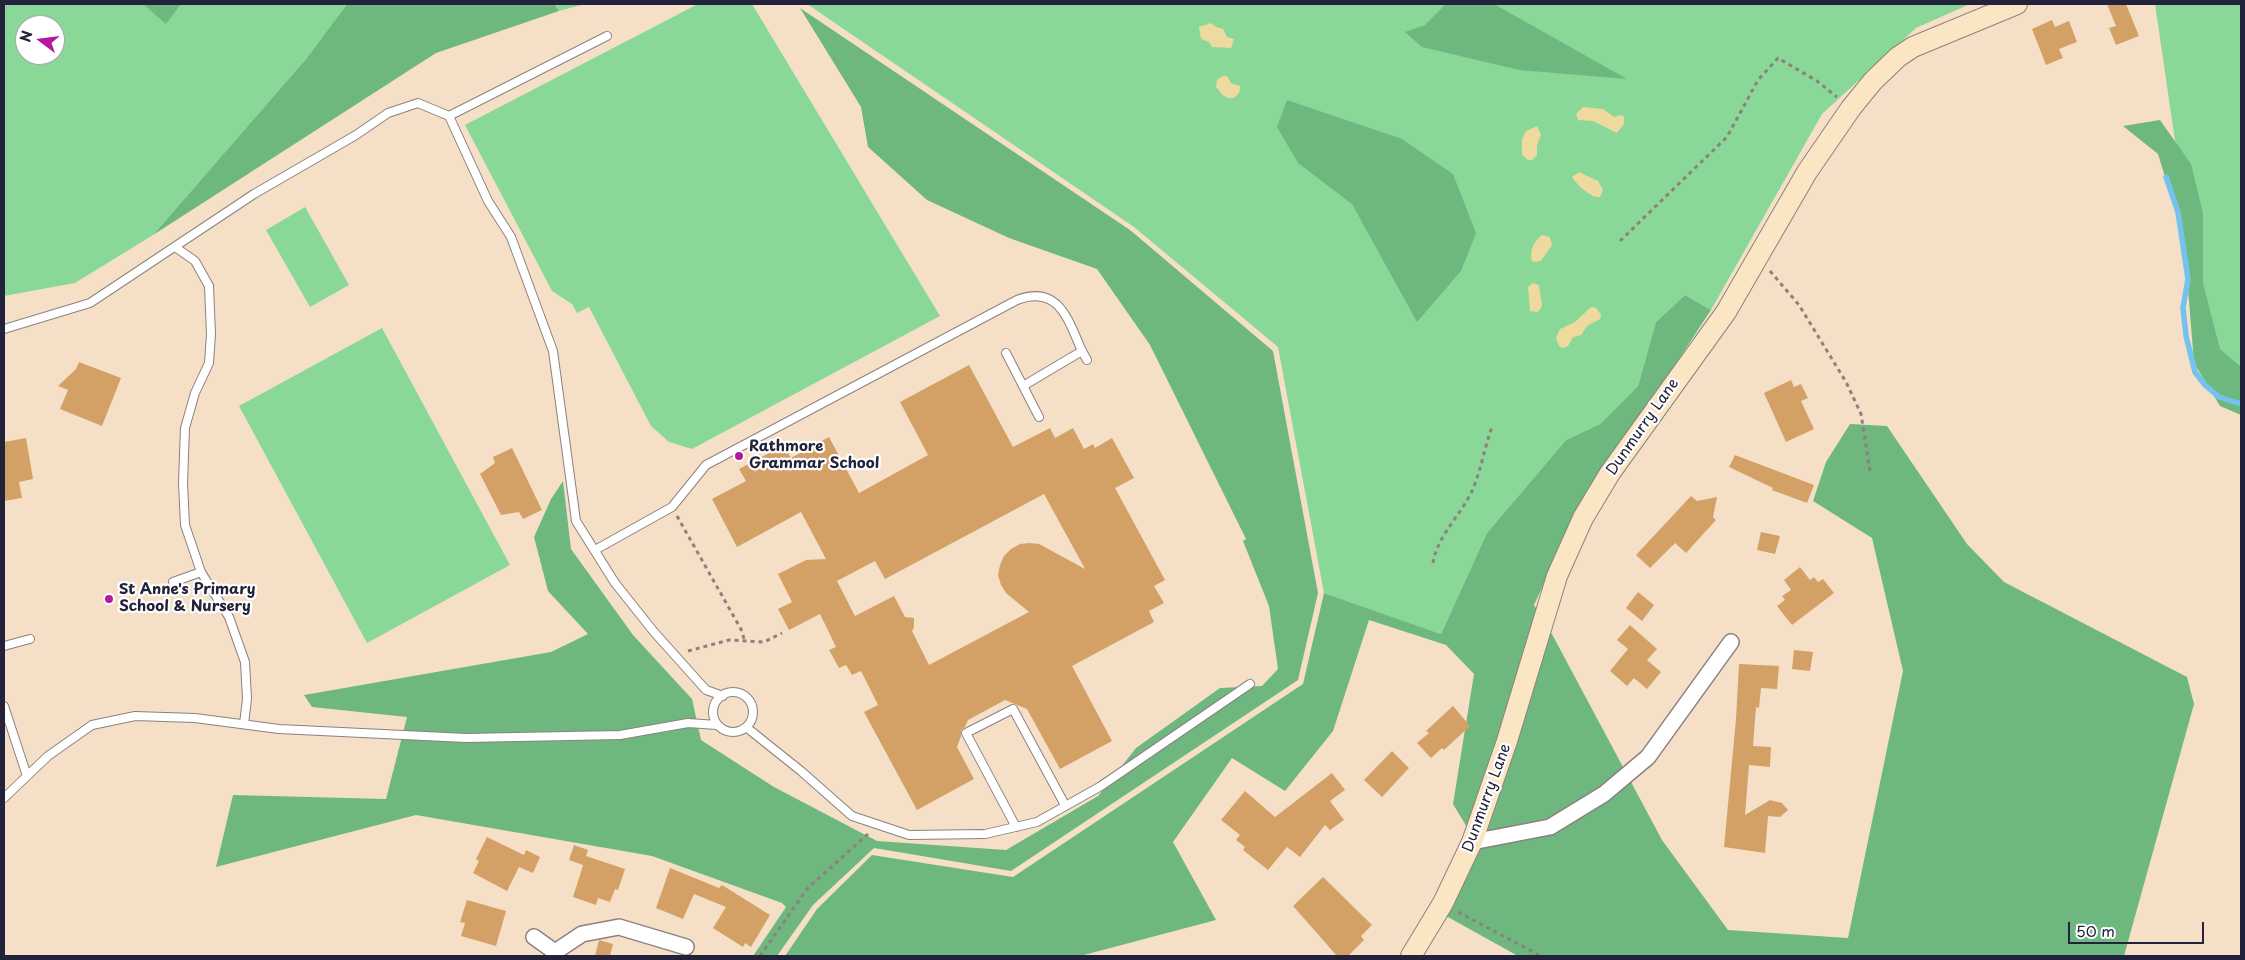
<!DOCTYPE html>
<html>
<head>
<meta charset="utf-8">
<style>
	body { margin:0 }
	#map { position:relative; width:2245px; height:960px; overflow:hidden; background:#f5e0c7; font-family:"Playpen Sans",sans-serif }
	canvas { display:block }
	.frame { position:absolute; inset:0; border:5px solid #22223b; pointer-events:none }
	.north { position:absolute; left:15px; top:15px; width:50px; height:50px; box-sizing:border-box; background:#fff; border:1px solid #a7a7b1; border-radius:50%; rotate:285deg; font-size:14px; font-weight:700; line-height:20px; text-align:center; color:#22223b }
	.north::after { content:''; display:block; margin:auto; width:18px; height:22px; background:#b5179e; clip-path:polygon(50% 0,100% 100%,50% 72%,0 100%) }
	.scale { position:absolute; left:2068px; top:922px; width:136px; height:22px; box-sizing:border-box; border:2px solid #22223b; border-top:0; padding-left:6px; font-size:15px; line-height:18px; white-space:nowrap; color:#22223b; -webkit-text-stroke:4px #fff; paint-order:stroke }
</style>
</head>
<body>
<div id="map">
<canvas width="2245" height="960"></canvas>
<div class="frame"></div>
<div class="north">N</div>
<div class="scale">50 m</div>
</div>
<script>
const ctx = document.querySelector('canvas').getContext('2d');
ctx.lineJoin = 'round';
function fillPath(path, color) { ctx.fillStyle = color; ctx.fill(path, 'evenodd'); }
function trace(path, color, width, dash) { ctx.strokeStyle = color; ctx.lineWidth = width; ctx.lineCap = dash ? 'butt' : 'round'; ctx.setLineDash(dash || []); ctx.stroke(path); }
function write(font, color, halo, rows, align = 'center') {
  ctx.font = font + ' "Playpen Sans",sans-serif'; ctx.lineWidth = 4.5; ctx.setLineDash([]); ctx.textBaseline = 'middle'; ctx.strokeStyle = halo; ctx.fillStyle = color; for (const [text, x, y, turn = 0] of rows) {
    ctx.save(); ctx.translate(x, y); ctx.rotate((+turn || 0) * Math.PI / 180); ctx.textAlign = isNaN(turn) ? turn : align; if (halo) ctx.strokeText(text, 0, 0); ctx.fillText(text, 0, 0); ctx.restore();
  }
}
const green = new Path2D(`
	M4,4H347L306,59L153,235L75,283L4,296ZM25,25H55V55H25Z
	M554,4H585L559,11Z
	M698,4H752L940,316L692,449L669,442L651,426L589,307L577,313L572,304L552,291L465,125Z
	M807,4H1970L1916,28L1822,114L1711,310L1685,295L1656,322L1638,386L1600,424L1566,440L1487,533L1441,634L1324,593L1278,347L1134,227Z
	M2155,4H2241V392L2210,380Z
	M305,207L349,285L310,307L266,230Z
	M382,328L510,565L367,643L239,406Z`);
const forest = new Path2D(`
	M143,4H181L166,24Z
	M347,4H554L559,11L436,53L153,235L306,59Z
	M1446,4H1494L1627,79L1519,70L1422,47L1405,32L1425,25Z
	M800,8L1130,230L1273,351L1318,593L1298,680L1011,871L874,848L813,905L777,956H753L786,907L782,903L652,856L416,815L216,867L233,795L386,799L407,717L312,707L304,695L551,652L588,634L548,591L534,537L551,499L563,481L571,549L633,635L692,699L701,740L774,787L877,841L1006,850L1098,796L1136,748L1220,688L1262,686L1278,669L1269,606L1243,541L1246,539L1150,345L1097,269L1009,238L927,200L868,147L861,107Z
	M1287,100L1402,139L1453,174L1476,233L1461,271L1417,322L1352,204L1298,163L1277,127Z
	M2160,120L2191,164L2203,213V283L2220,349L2241,367V415L2220,406L2194,363L2184,239L2158,154L2123,126Z
	M1685,295L1711,310L1576,515L1534,605L1553,636L1662,840L1728,930L1848,938L1903,671L1872,538L1813,501L1826,462L1850,424L1887,426L1967,544L2004,582L2187,677L2194,704L2124,956H1518L1446,916L1477,844L1453,804L1474,674L1446,645L1369,620L1333,731L1285,791L1232,758L1173,842L1216,920L1080,956H785L817,909L872,855L1013,877L1303,684L1324,593L1441,634L1487,533L1566,440L1600,424L1638,386L1656,322Z`);
const sand = new Path2D(`
	M1211,23L1216,27L1223,29L1227,37L1234,39L1231,48L1212,47L1209,42L1201,39L1199,27Z
	M1222,76H1227L1231,83L1240,86C1241,95 1233,102 1224,96C1221,94 1219,90 1216,87L1217,80Z
	M1583,107L1603,109L1614,117L1622,115L1624,117V124L1617,133L1593,121L1578,120L1576,114Z
	M1537,126L1541,135L1537,145V155L1532,160H1528L1522,155V140L1526,131Z
	M1579,172L1598,181L1603,190L1600,197C1592,199 1576,184 1572,177Z
	M1542,235L1550,237L1552,245L1541,261L1533,262C1528,253 1534,241 1542,235Z
	M1533,283L1539,285L1542,306L1538,312L1530,311L1528,287Z
	M1591,307L1596,308L1601,314L1600,319L1587,326L1581,335L1573,337L1568,346L1563,348L1559,346L1556,338L1560,329L1575,322Z`);
const stream = new Path2D(`
	M2166,177L2178,212L2188,279L2183,308L2186,336L2195,372L2205,385L2219,397L2241,404`);
const building = new Path2D(`
	M2107,4H2126L2139,36L2116,45L2109,28L2116,26Z
	M2052,20L2055,27L2069,21L2077,42L2059,49L2063,58L2046,65L2032,29Z
	M79,362L121,378L102,426L60,409L68,390L58,386L76,369Z
	M969,365L1013,447L1050,428L1055,438L1073,428L1084,449L1093,444L1095,448L1112,438L1134,478L1115,488L1165,580L1154,586L1164,603L1149,611L1154,622L1072,666L1112,741L1060,769L1027,709L1005,700L968,720L965,727L961,730V736L957,747L974,779L917,810L864,712L878,705L861,671L852,675L846,665L839,668L829,650L836,647L820,614L789,630L778,609L792,602L778,574L806,560L826,559L801,512L737,547L712,499L746,481L739,469L784,445L791,458L829,437L859,493L928,455L900,402ZM1044,494L1085,569L1039,544L1029,543L1020,544L1011,549L1004,556L1000,565L998,575L1001,585L1006,593L1029,612L929,665L912,631L914,627V618L905,617L894,596L855,616L837,581L875,561L885,579Z
	M1791,380L1794,387L1801,384L1808,398L1801,401L1814,429L1786,442L1764,393Z
	M26,438L33,479L19,482L22,498L4,501V442Z
	M512,448L542,510L523,519L519,512L501,515L480,474L495,463L493,457Z
	M1735,455L1814,485L1807,503L1772,490L1773,488L1729,467Z
	M1691,496L1697,501L1717,497L1713,517L1716,520L1686,553L1675,543L1650,568L1636,555Z
	M1761,532L1780,536L1775,554L1757,550Z
	M1800,567L1810,580L1814,577L1818,582L1823,579L1834,593L1792,625L1777,606L1785,600L1782,596L1791,590L1784,580Z
	M1638,592L1654,605L1642,621L1626,608Z
	M1630,625L1657,649L1647,660L1661,672L1647,689L1634,678L1627,686L1610,671L1628,649L1617,640Z
	M1794,650L1813,652L1810,671L1792,669Z
	M1739,664L1779,666L1777,689L1761,688L1759,708L1756,707L1753,746L1771,747L1770,767L1749,765L1745,815L1770,800L1782,803L1788,810L1780,817L1768,816L1765,853L1724,847L1736,719Z
	M1453,706L1470,726L1444,750L1442,748L1431,758L1417,743L1429,733L1426,731Z
	M1392,751L1409,768L1382,797L1364,780Z
	M1332,773L1345,790L1330,801L1344,820L1330,830L1325,825L1300,857L1287,847L1268,870L1243,850L1245,847L1236,840L1240,835L1221,820L1245,791L1275,817Z
	M487,837L524,855L526,850L540,857L533,873L519,867L507,891L473,873L479,861L476,859Z
	M574,845L588,850L583,865L569,860Z
	M586,856L625,869L618,890L615,889L610,902L598,898L596,905L573,897Z
	M670,868L719,888L722,885L770,915L751,947L745,943L743,947L713,928L726,907L694,894L683,919L656,908Z
	M1323,877L1372,925L1361,936L1364,940L1348,956H1337L1293,906Z
	M467,900L506,911L496,946L461,936L465,923L460,922Z
	M599,940L613,944L610,956H595Z`);
const path = new Path2D(`
	M1620,241L1727,137L1758,80L1778,58L1817,81L1837,97
	M1770,271L1799,305L1846,382L1861,414L1870,471
	M677,516L742,631L744,639
	M1433,563C1437,537 1459,517 1471,493C1481,472 1484,448 1492,427
	M688,651L729,640L764,642L782,633
	M1458,912L1541,956
	M760,956L807,889L868,834`);
const lane = new Path2D(`
	M449,116L607,36
	M175,247L195,261L209,286L211,334L209,363L195,393L185,428L183,483L185,525L201,572L229,617L245,662L247,699L244,724
	M4,329L90,303L254,194L356,135L388,113L418,103L449,116L488,201L511,237L553,351L576,521L615,583L654,632L706,690L723,696
	M1082,351L1087,360
	M1006,353L1039,417
	M595,550L672,507L706,465L1017,300C1059,284 1068,320 1082,351L1023,386
	M173,582L201,572
	M4,646L30,639
	M713 712a20 20 0 1 1 40 0a20 20 0 1 1-40 0Z
	M4,706L27,776
	M746,727L801,771L852,816L909,835L985,834L1037,822L1101,786L1250,684
	M4,798L48,756L92,725L135,716L195,718L279,729L466,738L620,735L688,723L717,725
	M1016,827L966,733L1013,709L1065,805`);
const street = new Path2D(`
	M1472,842L1550,827L1604,794L1648,757L1731,642
	M534,937L555,952
	M553,956L555,952L582,934L619,927L686,947`);
const secondary = new Path2D(`
	M1411,956L1443,903L1472,842L1507,741L1557,576L1583,518L1610,473L1726,312L1807,172L1851,108L1873,81L1898,57L1913,47L2017,4`);
const markers = [
	[739,456,5,"#b5179e"],
	[109,599,5,"#b5179e"]
];
const streetNames = [
	["Dunmurry Lane",1643,427,-55],
	["Dunmurry Lane",1487,798,-70]
];
const poiNames = [
	["Rathmore",749,447],
	["Grammar School",749,464],
	["St Anne's Primary",119,590],
	["School & Nursery",119,607]
];
fillPath(green, '#89d897');
fillPath(forest, '#6eb880');
fillPath(sand, '#eeda9e');
trace(stream, '#74c2ee', 5.5);
fillPath(building, '#d3a165');
trace(lane, '#8c8181', 10);
trace(street, '#8c8181', 18);
trace(secondary, '#8c8181', 22);
trace(path, '#8c8181', 3, [4, 4]);
trace(lane, '#fff', 8);
trace(street, '#fff', 15);
trace(secondary, '#fbe6c4', 20);
for (const [x, y, r, color] of markers) { const dot = new Path2D(); dot.arc(x, y, r, 0, 2 * Math.PI); ctx.fillStyle = color; ctx.fill(dot); trace(dot, '#fff', 2); }
write('15px', '#22223b', '#fff', streetNames);
write('bold 15px', '#22223b', '#fff', poiNames, 'left');
</script>
</body>
</html>
